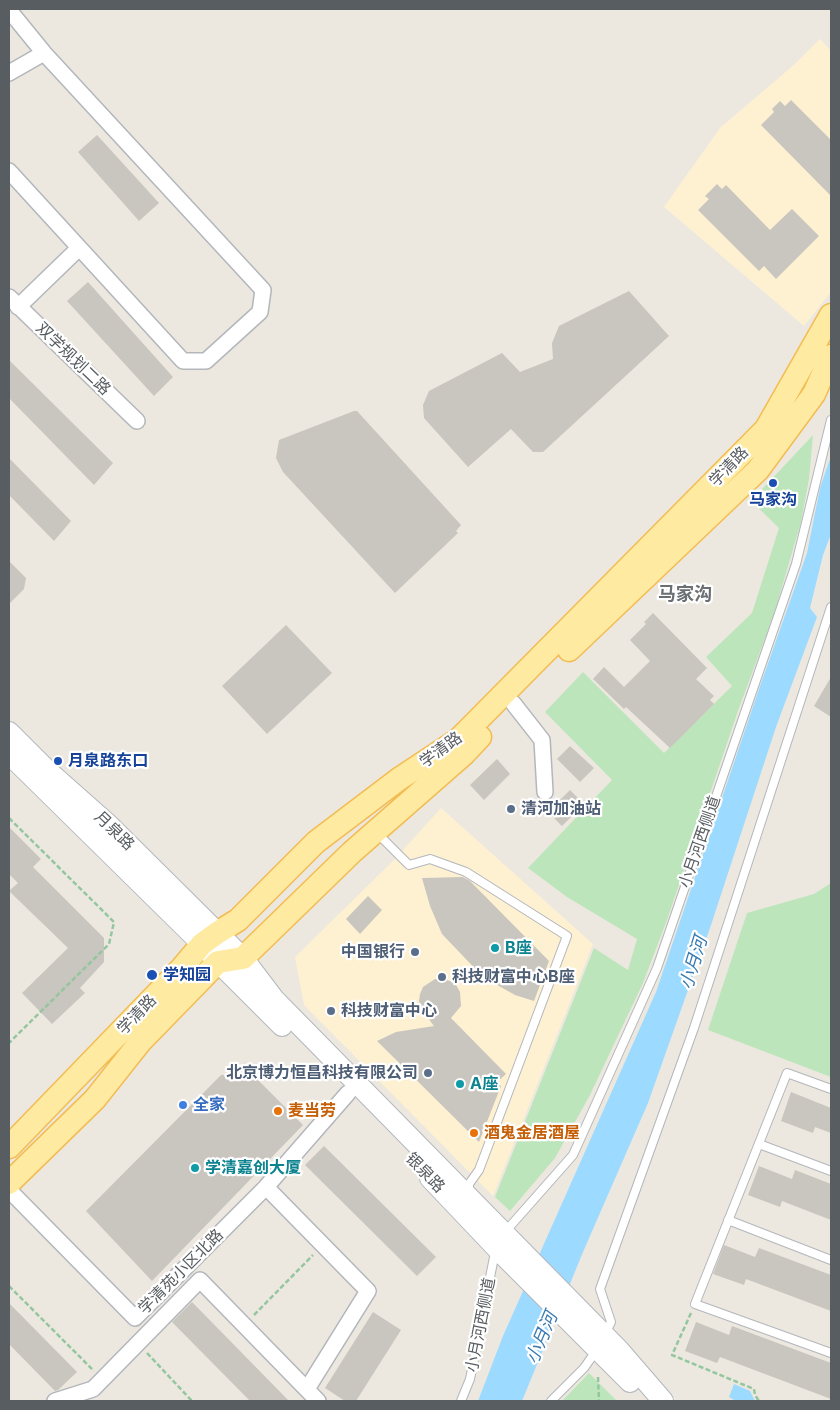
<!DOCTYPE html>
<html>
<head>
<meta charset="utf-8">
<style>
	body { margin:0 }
	#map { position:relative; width:840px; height:1410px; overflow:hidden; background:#ece8df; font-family:Inter,sans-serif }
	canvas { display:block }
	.frame { position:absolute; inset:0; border:10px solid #585d61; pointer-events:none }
</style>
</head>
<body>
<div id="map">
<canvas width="840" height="1410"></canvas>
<div class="frame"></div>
</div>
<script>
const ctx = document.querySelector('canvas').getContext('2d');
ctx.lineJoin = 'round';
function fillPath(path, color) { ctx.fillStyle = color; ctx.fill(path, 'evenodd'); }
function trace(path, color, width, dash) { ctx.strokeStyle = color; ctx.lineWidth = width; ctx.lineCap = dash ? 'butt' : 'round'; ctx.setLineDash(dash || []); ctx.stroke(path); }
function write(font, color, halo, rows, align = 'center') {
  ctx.font = font + ' Inter,"Noto Sans SC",sans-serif'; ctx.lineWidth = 4.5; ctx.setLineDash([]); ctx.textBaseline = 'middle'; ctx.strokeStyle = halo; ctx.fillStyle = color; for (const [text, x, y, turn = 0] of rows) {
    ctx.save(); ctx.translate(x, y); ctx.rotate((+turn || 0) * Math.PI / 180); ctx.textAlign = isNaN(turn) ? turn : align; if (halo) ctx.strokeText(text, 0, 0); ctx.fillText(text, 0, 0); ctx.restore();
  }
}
const commercial = new Path2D(`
	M820,39L831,51V292L804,326L664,207L720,128L795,64Z
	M441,808L593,944L493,1196L304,1005L295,957L394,860Z`);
const green = new Path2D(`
	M813,435L809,479L801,522L775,611L738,711L667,920L643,983L590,1095L555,1158L510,1211L495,1197L594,948L628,970L637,939L567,897L528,868L612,780L545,712L583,672L664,753L732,686L706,657L752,613L779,528L751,501Z
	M831,883V1077L708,1030L747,913L814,894Z
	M589,1373L617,1401H562Z`);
const water = new Path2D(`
	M831,456V534L823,555L810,608L817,617L776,727L711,925L648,1103L583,1252L522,1401H478L503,1336L656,992L759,689L807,553L820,488Z
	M734,1384L750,1391L755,1401H736L729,1397Z`);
const building = new Path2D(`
	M791,100L831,140V196L761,125L774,112L772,109L780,101L785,106Z
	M97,135L159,203L139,221L78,152Z
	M717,184L722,189L726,185L770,230L792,209L819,236L776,279L764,266L759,271L698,210L709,199L705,196Z
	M88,282L173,377L154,396L67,301Z
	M629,291L669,336L543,452H533L511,429L468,467L424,418L423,405L429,391L502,353L520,372L553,359L552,343L559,326Z
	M9,360L113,463L94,485L9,398Z
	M354,411H357L461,525L456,531L458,533L395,593L283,472L276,458L279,440Z
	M9,458L71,521L54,541L9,495Z
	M9,561L26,578L24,589L9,604Z
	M653,613L707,668L696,679L714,696L710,700L714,704L670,748L626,707L624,709L593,679L604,667L624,687L650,661L630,640L646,624L644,622Z
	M286,625L332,673L267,734L222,686Z
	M831,677V717L814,706Z
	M570,746L594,768L580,782L557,759Z
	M497,759L510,774L484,800L470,785Z
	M570,790L584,804L562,826L548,812Z
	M9,827L41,859L33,867L104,938V962L80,988L85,993L52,1024L22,993L68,948L9,891L18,883L9,874Z
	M463,877L470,881L549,961L534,1001L515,995L483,977L442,934L430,906L422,878Z
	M368,896L382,910L360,934L346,919Z
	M435,979H442L450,981L456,985L460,992L461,1006L451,1018L506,1074L497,1082L501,1086L479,1142L377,1041L396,1032L434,1026L421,1009L419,1001L420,994L423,987Z
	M252,1074L303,1125L152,1281L86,1211L221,1075Z
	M791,1092L831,1108V1133L815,1127L813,1133L781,1121Z
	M324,1146L436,1257L417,1276L305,1165Z
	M759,1166L792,1179L795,1170L831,1184V1220L782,1201L780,1207L748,1195Z
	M724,1245L755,1257L759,1248L831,1275V1311L746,1279L744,1285L713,1274Z
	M192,1302L289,1401H250L172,1322Z
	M9,1303L77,1372L58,1390L55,1391L9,1344Z
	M373,1312L401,1330L356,1401H345L325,1388Z
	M696,1322L729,1335L732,1326L831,1363V1399L720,1357L717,1363L685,1351Z`);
const path = new Path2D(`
	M9,818L114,922L109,944L9,1043
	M9,1286L94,1371
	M691,1313L672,1355L754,1389L755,1395L759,1401
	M254,1315L313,1255
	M147,1353L192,1401
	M598,1377L599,1401`);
const service = new Path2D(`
	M376,832L409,865L430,859L466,872L567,936L479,1170L469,1184V1192
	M831,1089L787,1073L695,1304L831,1353
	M759,1144L831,1171
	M728,1220L831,1260
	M505,1232L573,1155L657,968L796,564L831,420
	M605,1334L611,1322L600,1289L694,1028L831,607
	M461,1401L470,1379L495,1252
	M551,1401L584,1368L596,1351`);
const minor = new Path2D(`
	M9,10L44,53L263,290L260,312L206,361H183L9,171
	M9,73L44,53
	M9,297L137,421
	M18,307L79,248
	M513,703L542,740L545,792
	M266,1187L368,1291L307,1389
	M9,1190L135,1318L266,1187L348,1093
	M55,1401L93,1389L200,1280L318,1401`);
const secondary = new Path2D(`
	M9,732L48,771L109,825L243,958L274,999L619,1350L663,1401
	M9,754L202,944L218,962L282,1026
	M430,1178L505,1257L630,1382`);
const primary = new Path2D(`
	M569,650L758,470L814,394L831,356
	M9,1147L180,970L202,944L217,933L238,920L316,842L399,779L458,740L766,429L831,315
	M9,1183L95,1099L141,1041L218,962L243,958L352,852L464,754L480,737`);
const markers = [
	[773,483,5,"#1a4fb4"],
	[58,761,5,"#1a4fb4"],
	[511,809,5,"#5c6f8a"],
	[495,948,5,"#0f9aa8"],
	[415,952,5,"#5c6f8a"],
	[152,975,6,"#1a4fb4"],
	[442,977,5,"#5c6f8a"],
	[331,1011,5,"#5c6f8a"],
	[428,1073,5,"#5c6f8a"],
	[460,1084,5,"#0f9aa8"],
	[183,1105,5,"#3f7fe0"],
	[278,1111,5,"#e8710a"],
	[474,1133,5,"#e8710a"],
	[195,1168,5,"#0f9aa8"]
];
const streetNames = [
	["双学规划二路",73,359,44],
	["学清路",729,467,-46],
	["学清路",441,750,-36],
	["月泉路",114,831,44],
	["小月河西侧道",700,842,-71],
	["学清路",137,1015,-46],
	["银泉路",425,1173,46],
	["学清苑小区北路",181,1272,-45],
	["小月河西侧道",481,1325,-79]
];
const transitNames = [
	["马家沟",773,500,"center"],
	["月泉路东口",68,761],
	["学知园",163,975]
];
const serviceNames = [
	["清河加油站",521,809],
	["中国银行",405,952,"right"],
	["科技财富中心B座",452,977],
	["科技财富中心",341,1011],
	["北京博力恒昌科技有限公司",418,1073,"right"]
];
const cultureNames = [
	["B座",505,948],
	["A座",470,1084],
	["学清嘉创大厦",205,1168]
];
const shopNames = [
	["全家",193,1105]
];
const foodNames = [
	["麦当劳",288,1111],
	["酒鬼金居酒屋",484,1133]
];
const neighbourhoodNames = [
	["马家沟",685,595]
];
const waterNames = [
	["小月河",694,963,-73],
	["小月河",542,1338,-67]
];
fillPath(commercial, '#fef1d2');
fillPath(green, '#bde5bb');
fillPath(water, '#9cdaff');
fillPath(building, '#c9c5bf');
trace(service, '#b3b6bb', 10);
trace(minor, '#b3b6bb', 18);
trace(secondary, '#b3b8bd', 22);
trace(primary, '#f3bc52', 25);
trace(path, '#94c69f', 2.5, [5, 2.5]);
trace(service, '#fff', 8);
trace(minor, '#fff', 15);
trace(secondary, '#fff', 20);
trace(primary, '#ffeaa1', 22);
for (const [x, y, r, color] of markers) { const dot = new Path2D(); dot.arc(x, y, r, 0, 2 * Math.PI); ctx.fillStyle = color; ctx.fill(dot); trace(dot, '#fff', 2); }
write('16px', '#585d61', '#fff', streetNames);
write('bold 16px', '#164399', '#fff', transitNames, 'left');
write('bold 16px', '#4e5e75', '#fff', serviceNames, 'left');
write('bold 16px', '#0d838f', '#fff', cultureNames, 'left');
write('bold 16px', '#366cbe', '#fff', shopNames, 'left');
write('bold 16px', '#c56008', '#fff', foodNames, 'left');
write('bold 18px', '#696f73', '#fff', neighbourhoodNames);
write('italic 18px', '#3a7bb1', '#fff', waterNames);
</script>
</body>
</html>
